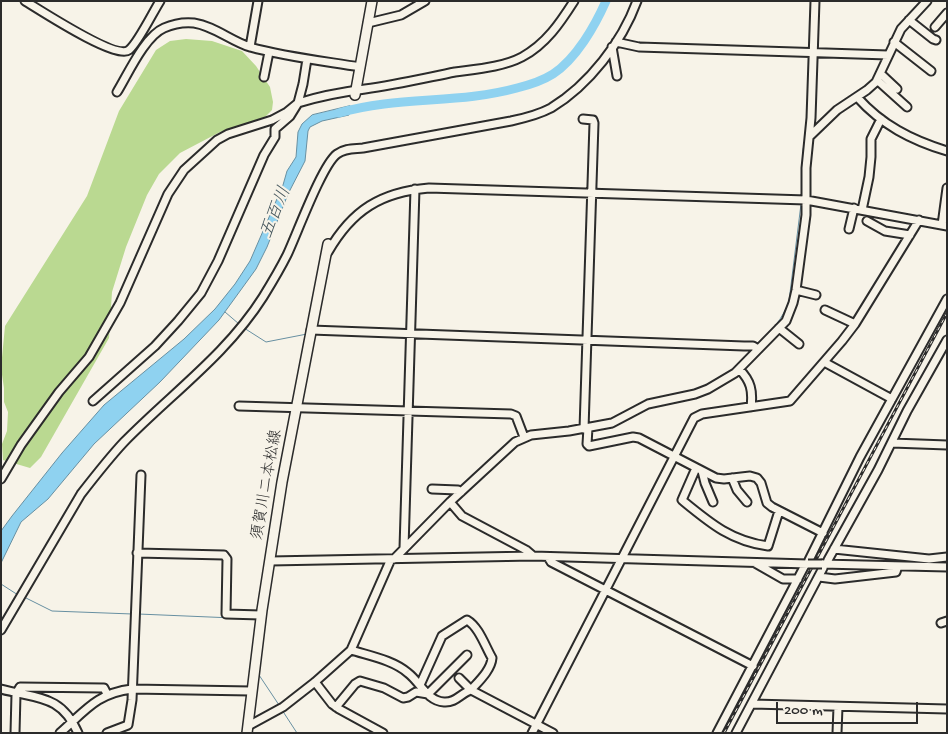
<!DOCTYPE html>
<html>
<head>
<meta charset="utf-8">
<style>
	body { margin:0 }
	#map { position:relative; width:948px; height:734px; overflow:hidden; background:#f7f3e8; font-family:"Gochi Hand",sans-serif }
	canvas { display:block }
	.frame { position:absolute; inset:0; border:2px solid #2b2b2b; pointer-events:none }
	.scale { position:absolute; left:776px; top:702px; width:142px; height:22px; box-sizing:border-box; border:2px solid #2b2b2b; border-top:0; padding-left:6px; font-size:15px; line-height:18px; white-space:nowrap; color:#2b2b2b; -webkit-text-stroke:4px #f7f3e8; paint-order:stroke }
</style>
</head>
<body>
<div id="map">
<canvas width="948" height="734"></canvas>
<div class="frame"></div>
<div class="scale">200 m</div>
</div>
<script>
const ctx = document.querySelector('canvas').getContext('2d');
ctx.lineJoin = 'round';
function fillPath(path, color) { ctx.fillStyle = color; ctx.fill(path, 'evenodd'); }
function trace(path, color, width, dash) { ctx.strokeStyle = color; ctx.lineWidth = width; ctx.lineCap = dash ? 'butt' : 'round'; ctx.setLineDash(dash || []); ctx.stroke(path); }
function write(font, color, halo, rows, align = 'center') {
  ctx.font = font + ' "Gochi Hand","Klee One",sans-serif'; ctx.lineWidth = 4; ctx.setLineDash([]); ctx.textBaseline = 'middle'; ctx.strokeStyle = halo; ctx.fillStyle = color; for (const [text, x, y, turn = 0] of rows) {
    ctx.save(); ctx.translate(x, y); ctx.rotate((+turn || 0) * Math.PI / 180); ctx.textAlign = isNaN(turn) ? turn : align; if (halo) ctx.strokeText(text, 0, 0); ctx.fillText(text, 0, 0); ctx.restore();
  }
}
const green = new Path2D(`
	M186,39L212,41L242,51L256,66L270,87L273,102L272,110L265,117L220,132L180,153L159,174L147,195L126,247L112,292L109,338L41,457L30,468L3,460L2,444L7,431L8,412L4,402V388L1,368L5,326L87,196L119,111L156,50L170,41Z`);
const water = new Path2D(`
	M350,106L349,115L322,121L310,127L308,131L305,161L288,194L267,247L256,269L219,320L160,382L94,444L48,499L21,522L1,563V531L12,516L62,453L104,405L184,339L215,309L235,284L250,261L283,185L287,171L296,157L298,132L302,124L312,115Z`);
const stream = new Path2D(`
	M886,51C894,31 907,17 922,1
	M873,80L883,58
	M839,105L852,96
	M816,124L828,114
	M800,196L802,194L803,150L806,134
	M225,312L239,324
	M244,328L266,342L307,334
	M757,344C772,331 782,320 789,301L801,204L798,203
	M1,584L18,595
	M24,597L52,611L132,614
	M138,614L257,619
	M259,675L279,705
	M282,710L297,733`);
const river = new Path2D(`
	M339,113C397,96 459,104 517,88C529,85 542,81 553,74C576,59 595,26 606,1`);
const minor = new Path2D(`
	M25,1C40,10 116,60 129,50C138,43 153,12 160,1
	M909,20L933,39L936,40
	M368,23L401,15L425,1
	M935,27L947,13
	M616,42L639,47L888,55
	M894,42L931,71
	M250,47L258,1
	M612,47L617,76
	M881,74L897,89
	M264,77L269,52
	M877,80L907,107
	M117,92C128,74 145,36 164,28C173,24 184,22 194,23C214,26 231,41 250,47C286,57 323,61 360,67
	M857,97C882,125 911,140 947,151
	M583,119L593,120L594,123L584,429
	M810,136L837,110L867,90L876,82L901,29L927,1
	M862,210L869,177L871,157V139L881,119
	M867,221L885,231L910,235
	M942,225L947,188
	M849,229L854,208
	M328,252C352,210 381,192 429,188L806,200L947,226
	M796,290L816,295
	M825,310L855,324
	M779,328L799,344
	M311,330L744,346H753L758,349
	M824,362L892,399
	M739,369C751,381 753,391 751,407
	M93,401L155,346L178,321L201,293L218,261L264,155L275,137V129L290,116L298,103C320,96 342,92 365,89C395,85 425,78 455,72C477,69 503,67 522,57C546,44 560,23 574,1
	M239,406L511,414L516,416L524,437
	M588,428L587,444L589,446L633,437L639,438L716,478L724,479L750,476L757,478L761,483L767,503L772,507L823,533
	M892,443L947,445
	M696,468L682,500C710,523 731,541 768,546L779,511
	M702,471L705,483L713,502
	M732,478L737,490L747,502
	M1,479L21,445L59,392L89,357L120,303L168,194L184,170L217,140L228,134L272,120L287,112L298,103L303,84L307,59
	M432,489L458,490L461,492
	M450,502L462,516L526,550L533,556
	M404,548L415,189
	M834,549L929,559L947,557
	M137,553L224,555L227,559L226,614L261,615
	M548,557L551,562L753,666
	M394,559L450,502L515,442L531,435L569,431L612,423L648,404L695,394L708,389L735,373L786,321L793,303L796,290L806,215V168L811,118L815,1
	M809,560L860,457L947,299
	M828,560L878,470L907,411L947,340
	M270,561L533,556L808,564
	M755,563L783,579H798
	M822,564L947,567
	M819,577L835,579L896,572L898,566
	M941,623L947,621
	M1,630L81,494C95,476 109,458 124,442C171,394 227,354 263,297C271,284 280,269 287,255C297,234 322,165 337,154C345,148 354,149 363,148L511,121C525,118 538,115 551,108C589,85 622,42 637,1
	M351,650C370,656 393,660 408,673C420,682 427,701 444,702C456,703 461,693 471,690L553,733
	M315,682L332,704L339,709L383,733
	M420,685L442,636L467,620C479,627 485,646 492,658C491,670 479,681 471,690L459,678
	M1,689C37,699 61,694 78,733
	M752,704L947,709
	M336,707L355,684L360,681L384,688L403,698L408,697L416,692L428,694L467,655
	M248,725H250L283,707L315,682L351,650L391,559
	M15,733L16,694L20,687L104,688L107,694
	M60,733C85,711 97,693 132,689L251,691
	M107,733L128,725L132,700L141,475
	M532,733L694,418L702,414L790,401L842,341L855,324L919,220
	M717,733L804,567
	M736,733L823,568
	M837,733L838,707`);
const major = new Path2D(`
	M355,95L372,1
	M247,733L262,610L282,482L328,244`);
const rail = new Path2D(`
	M724,733L947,313`);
const minorBridge = new Path2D(`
	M808,564H822`);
const streetNames = [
	["須賀川二本松線",268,485,-80]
];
const waterNames = [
	["五百川",277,213,-68]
];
fillPath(green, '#bad991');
fillPath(water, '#8fd2f0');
trace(water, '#678fa1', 1);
trace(stream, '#678fa1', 1);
trace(river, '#8fd2f0', 9);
trace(minor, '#2b2b2b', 11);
trace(major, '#2b2b2b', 12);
trace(minor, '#f7f3e8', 7);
trace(major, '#f7f3e8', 9);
trace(rail, '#2b2b2b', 3);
trace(rail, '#f7f3e8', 1, [4]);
trace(minorBridge, '#2b2b2b', 11, []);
trace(minorBridge, '#f7f3e8', 7);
write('16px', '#2b2b2b', '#f7f3e8', streetNames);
write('italic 18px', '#44555c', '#f7f3e8', waterNames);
</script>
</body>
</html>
